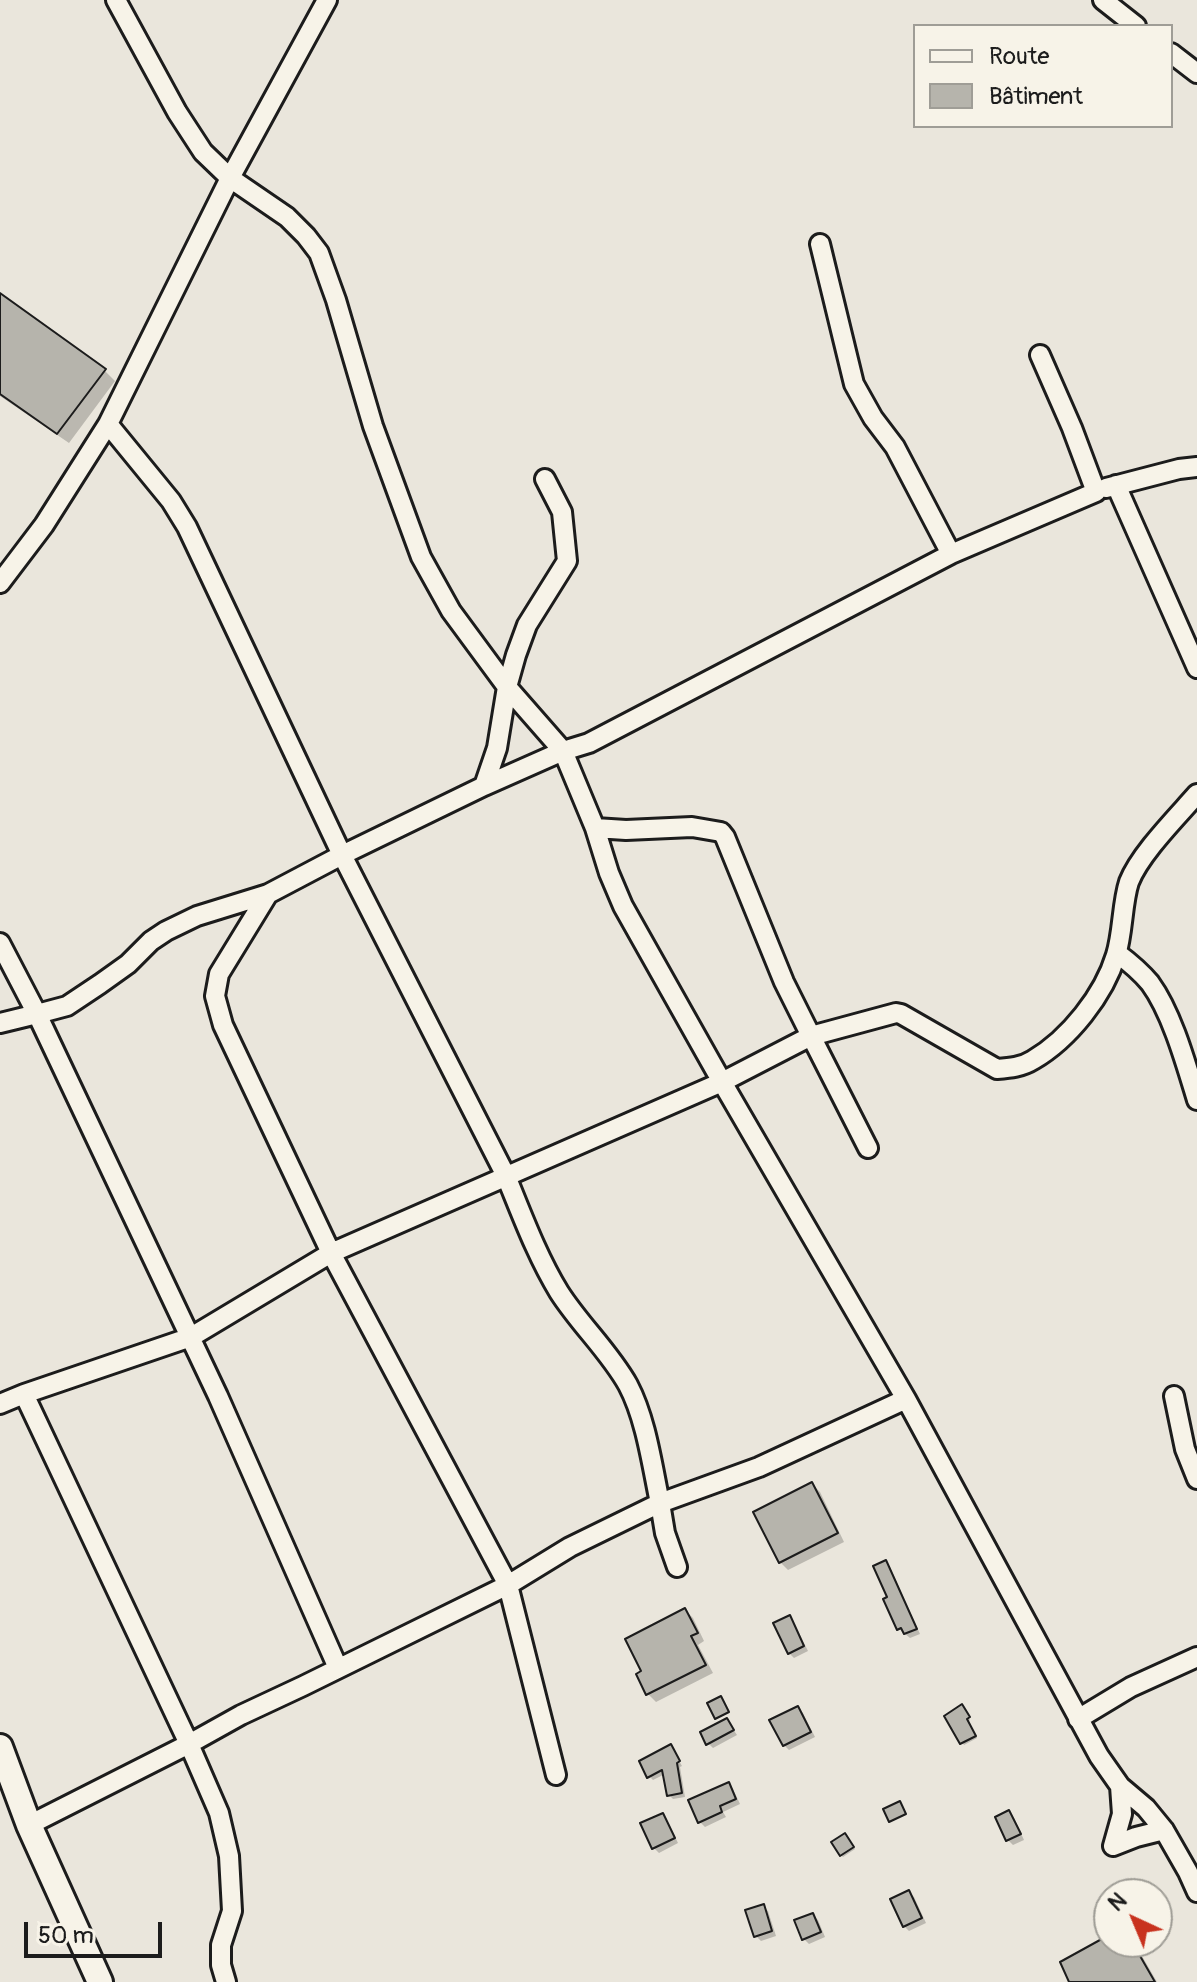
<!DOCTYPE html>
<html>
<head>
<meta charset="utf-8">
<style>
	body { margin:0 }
	#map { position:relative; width:1197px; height:1982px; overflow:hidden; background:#eae6dc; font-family:Pangolin,sans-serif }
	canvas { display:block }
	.legend { position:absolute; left:913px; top:24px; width:260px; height:104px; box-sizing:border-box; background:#f7f3e8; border:2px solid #9f9d96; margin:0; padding:10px 14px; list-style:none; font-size:24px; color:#1c1c1c }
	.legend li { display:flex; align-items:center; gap:16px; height:40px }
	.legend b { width:40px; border:2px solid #9f9d96 }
	.north { position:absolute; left:1093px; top:1878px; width:80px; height:80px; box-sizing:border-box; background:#f7f3e8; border:2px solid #9f9d96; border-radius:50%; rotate:316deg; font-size:22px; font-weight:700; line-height:32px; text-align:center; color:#1c1c1c }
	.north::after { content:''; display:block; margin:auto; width:28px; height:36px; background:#c8321e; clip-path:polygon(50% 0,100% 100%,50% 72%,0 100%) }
	.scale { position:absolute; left:24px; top:1922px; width:138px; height:36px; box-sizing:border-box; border:4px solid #1c1c1c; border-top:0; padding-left:10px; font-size:24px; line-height:28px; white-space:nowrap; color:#1c1c1c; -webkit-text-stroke:6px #f7f3e8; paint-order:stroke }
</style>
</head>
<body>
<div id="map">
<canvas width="1197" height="1982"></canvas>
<ul class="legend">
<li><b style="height:10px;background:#f7f3e8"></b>Route</li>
<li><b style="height:22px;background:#b6b4ac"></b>Bâtiment</li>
</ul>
<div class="north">N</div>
<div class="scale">50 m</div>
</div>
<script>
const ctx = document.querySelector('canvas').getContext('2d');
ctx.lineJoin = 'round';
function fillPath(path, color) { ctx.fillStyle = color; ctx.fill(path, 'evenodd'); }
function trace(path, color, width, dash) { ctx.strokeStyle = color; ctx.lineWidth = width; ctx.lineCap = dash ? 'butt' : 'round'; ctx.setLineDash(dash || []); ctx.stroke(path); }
const shadow = new Path2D(`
	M0,295L104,370L115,381L69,443L0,396Z
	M812,1484L820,1492L844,1542L788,1570L780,1562Z
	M886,1562L890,1567L920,1634L910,1638L899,1629L890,1598Z
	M685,1610L693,1618L704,1641L698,1645L713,1673L656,1702L648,1694L644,1672Z
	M789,1618L794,1623L808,1651L794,1658L789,1653Z
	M798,1708L803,1713L815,1737L789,1750L784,1745Z
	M963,1709L970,1720L968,1722L977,1738L964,1745L947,1716Z
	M727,1720L737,1735L713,1748L708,1743Z
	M671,1747L682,1766L680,1767L685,1797L673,1799L669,1795L665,1774L653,1780L649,1776Z
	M728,1784L733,1789L740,1804L723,1812L726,1817L705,1827L700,1822Z
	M1009,1813L1014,1818L1024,1840L1013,1845L1008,1840L998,1818Z
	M662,1815L667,1820L678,1843L659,1853L654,1848Z
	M847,1837L855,1849L843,1857L841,1855Z
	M909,1892L914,1897L926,1923L909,1931L904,1926Z
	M763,1906L768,1911L776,1936L761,1941L756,1936Z
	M813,1915L818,1920L825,1937L809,1944L804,1939Z
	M1109,1938V1942H1140L1146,1954L1142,1956L1157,1982H1071Z`);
const building = new Path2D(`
	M0,293L106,369L57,434L0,394Z
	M812,1482L838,1533L779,1563L753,1512Z
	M886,1560L917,1629L904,1634L901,1628L897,1630L883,1599L887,1597L873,1566Z
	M685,1608L698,1633L691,1636L706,1665L646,1695L636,1674L641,1671L625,1639Z
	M790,1615L804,1646L788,1654L773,1623Z
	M721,1696L729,1712L715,1719L707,1703Z
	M962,1704L970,1717L967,1719L976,1736L960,1744L944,1716Z
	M798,1706L811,1732L783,1746L769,1720Z
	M727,1718L734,1730L706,1745L700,1732Z
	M671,1744L680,1761L677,1763L682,1793L667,1796L662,1770L647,1778L639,1761Z
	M729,1782L736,1799L720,1806L722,1812L698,1823L688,1800Z
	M900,1801L906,1814L889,1822L883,1809Z
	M1009,1810L1021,1834L1006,1841L995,1817Z
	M663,1813L675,1838L652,1849L640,1823Z
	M845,1833L854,1847L840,1856L831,1842Z
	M909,1890L922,1918L903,1927L890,1899Z
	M764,1904L772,1931L754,1937L745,1910Z
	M813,1913L821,1932L802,1940L794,1920Z
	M1109,1935V1942H1132L1155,1982H1069L1060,1962Z`);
const minor = new Path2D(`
	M116,0L177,112L203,152L230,178L287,217L306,236L319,253L336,300L373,426L421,557L451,611L507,687L563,751L595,828L609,873L623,906L722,1082L906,1399L1099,1756L1120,1786L1146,1808L1164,1830L1188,1872L1197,1892
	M1103,0L1136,26
	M1171,53L1197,73
	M820,244L854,384L873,418L895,447L951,554
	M108,424L171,501L187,527L342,855L506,1176C522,1215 537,1256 559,1292C580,1325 609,1351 628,1385C646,1419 652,1465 660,1503L759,1467L906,1399
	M1116,485L1197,668
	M1106,488L1179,469L1197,467
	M0,583L44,525L108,424L230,178L327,0
	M484,786L497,748L507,687L516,655L527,625L567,561L562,512L545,479
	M595,828L626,830L692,827L721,832L725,837L784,982L811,1036L896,1013L901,1014L997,1069C1010,1068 1022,1067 1033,1060C1069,1039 1104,995 1116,955C1123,933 1122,903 1129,882C1140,854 1176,818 1197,794
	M268,894L219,974L215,996L223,1025L331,1253L508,1585L556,1775
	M0,943L37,1014L0,1023
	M1117,953C1129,962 1140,971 1150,983C1172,1013 1186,1064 1197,1100
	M24,1394L189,1744L219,1813L229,1856L232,1911L221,1945V1965L226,1982
	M1174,1396L1185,1449L1197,1479
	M0,1404L24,1394L191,1337L331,1253L722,1082L811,1036L868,1148
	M338,1668L218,1396L37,1014L67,1006L100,984L128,964L151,941L166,931L197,916L268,894L342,855L484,786L563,751L589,743L951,554L1096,492L1072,428L1040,355
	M1078,1719L1131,1687L1197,1657
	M29,1825L189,1744L241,1715L303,1686L508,1585L570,1547L660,1503L665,1533L677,1567
	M1113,1846L1122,1814L1120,1786
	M1113,1846L1136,1837L1164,1830`);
const tertiary = new Path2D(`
	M0,1747L29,1825L100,1982`);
fillPath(shadow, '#0003');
fillPath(building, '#b6b4ac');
trace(building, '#1c1c1c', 2);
trace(minor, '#1c1c1c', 24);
trace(tertiary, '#1c1c1c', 30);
trace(minor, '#f7f3e8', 18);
trace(tertiary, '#f7f3e8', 24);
</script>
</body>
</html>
